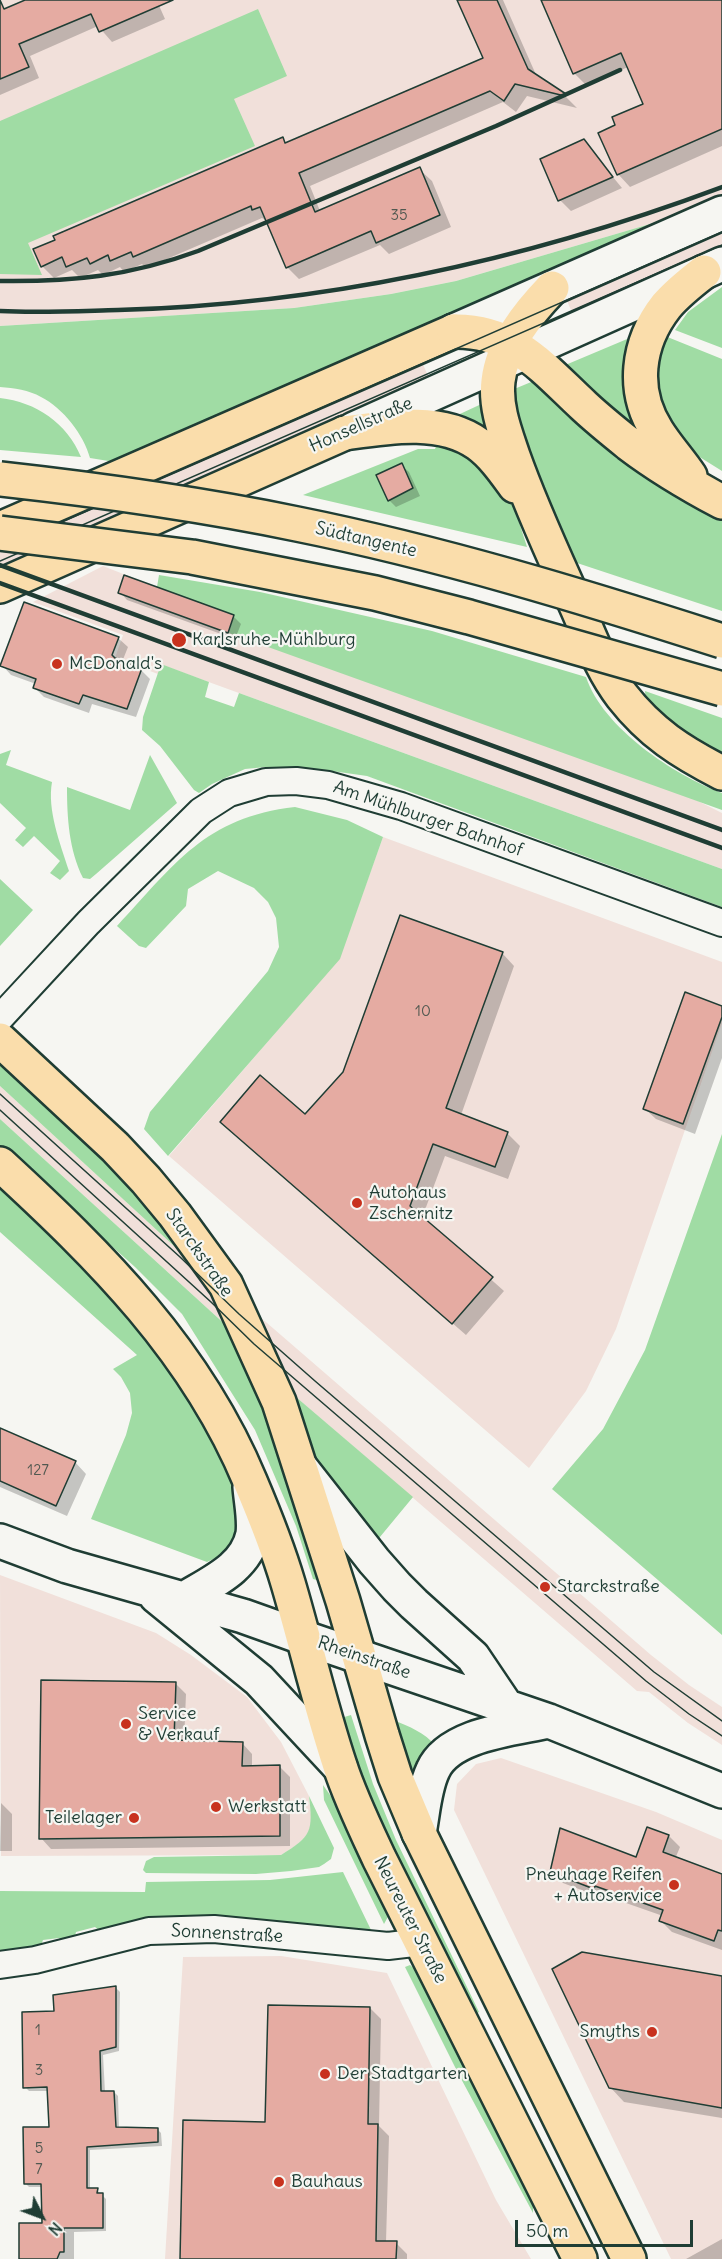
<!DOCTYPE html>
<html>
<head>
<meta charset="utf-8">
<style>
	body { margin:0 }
	#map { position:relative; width:722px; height:2259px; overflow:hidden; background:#f6f6f2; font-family:Delius,sans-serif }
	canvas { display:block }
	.north { position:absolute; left:12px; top:2187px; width:60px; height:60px; -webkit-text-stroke:4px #f6f6f2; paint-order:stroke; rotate:132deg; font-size:16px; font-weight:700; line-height:24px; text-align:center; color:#1f3d34 }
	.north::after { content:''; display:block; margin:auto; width:21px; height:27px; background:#1f3d34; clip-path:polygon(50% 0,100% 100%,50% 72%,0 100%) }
	.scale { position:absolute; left:515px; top:2220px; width:178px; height:27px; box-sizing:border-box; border:3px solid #1f3d34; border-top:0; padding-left:8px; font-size:18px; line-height:21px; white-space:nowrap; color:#1f3d34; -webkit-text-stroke:4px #f6f6f2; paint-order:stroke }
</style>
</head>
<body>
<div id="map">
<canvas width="722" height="2259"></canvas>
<div class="north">N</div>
<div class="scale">50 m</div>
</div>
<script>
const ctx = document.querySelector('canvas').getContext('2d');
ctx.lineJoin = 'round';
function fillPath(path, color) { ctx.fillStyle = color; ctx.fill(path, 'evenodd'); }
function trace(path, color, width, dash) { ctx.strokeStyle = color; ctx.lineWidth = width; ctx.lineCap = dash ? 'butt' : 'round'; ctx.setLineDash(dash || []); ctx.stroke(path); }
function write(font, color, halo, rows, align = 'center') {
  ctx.font = font + ' Delius,sans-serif'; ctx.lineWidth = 4.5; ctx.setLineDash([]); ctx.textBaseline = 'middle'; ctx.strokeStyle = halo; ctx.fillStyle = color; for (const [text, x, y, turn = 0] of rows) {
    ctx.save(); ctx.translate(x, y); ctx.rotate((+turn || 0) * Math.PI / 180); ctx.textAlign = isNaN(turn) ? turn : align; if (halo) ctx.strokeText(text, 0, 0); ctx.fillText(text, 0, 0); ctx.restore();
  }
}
const built = new Path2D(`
	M0,0H722V196L650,224L456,281L391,294L294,308L0,326Z
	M722,225V250L574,317L564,294Z
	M420,357L430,381L0,568V543Z
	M103,566L694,799L722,813V869L162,665L158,674L115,658L123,635L33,602Z
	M383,837L722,962V1023L616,1329L586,1391L529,1468L169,1156L339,959Z
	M0,1086L186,1257L210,1291L229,1328L0,1119Z
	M252,1310L651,1655L689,1685L722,1707V1745L688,1723L649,1692L637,1691L289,1391Z
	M0,1575L156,1633L191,1655L247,1697L281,1742L309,1796L312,1823L307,1835L297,1845L281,1855L1,1856Z
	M501,1758L656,1812L722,1840V2259H671L454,1810L457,1784L476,1764Z
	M281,1956L387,1973L496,2200L531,2259H165L183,1957Z`);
const green = new Path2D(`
	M258,9L287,76L234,99L255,146L28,243L42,275L0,274V121Z
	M722,196V199L121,463L90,458C84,435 63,408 41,397C29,390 14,388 0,387V326L294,308L391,294L456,281L650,224Z
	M722,287V348L675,330L688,312Z
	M639,334L643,430L633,429L563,366Z
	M660,334L722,359V471L690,451L655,404L656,345Z
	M536,380L664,488L722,520V611L568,560L507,392Z
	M0,398C36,402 67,423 81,457L0,450Z
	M490,400L497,434L447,420Z
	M440,437L458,441L512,500L527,547L303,495L418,449H435Z
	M159,575L260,592L432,631L586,677C603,728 674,775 722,793V810L229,633L234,615L157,587Z
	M161,664L209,682L205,697L234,707L239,693L722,869V907L367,776L325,770L266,767L245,769L212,784L199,793L194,790L160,746L142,730L143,717Z
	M645,691L722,718V756L699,745L646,705Z
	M11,750L6,765L52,782C47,810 60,843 69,871L60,880L50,873L60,861L34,836L23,847L15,840L26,828L0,803V754Z
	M150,755L177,803L96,874L90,879L83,878C69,850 67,818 67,787L130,810Z
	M295,807L347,820L383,837L340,959L168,1156L144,1129L150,1112L268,971L279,947L276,918L268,902L254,888L218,871L188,889L186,906L146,948L139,946L117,926C174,865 205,817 295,807Z
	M0,879L33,910L0,946Z
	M0,1062L85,1137L164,1224L186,1257L0,1086Z
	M0,1119L229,1328L252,1374L324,1582L313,1579L296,1526L255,1430L182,1314L135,1267L0,1146Z
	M722,1134V1635L552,1489L603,1429L645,1350Z
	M0,1182L33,1212L159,1349L205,1420L234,1480L245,1520L233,1550L207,1562L91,1519L126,1435L132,1413L130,1393L121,1377L113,1369L137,1355L0,1232Z
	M289,1391L413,1497L375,1543L321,1474Z
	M351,1715L373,1784L396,1840L479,2012L472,2016C425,1918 374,1822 341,1718Z
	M393,1720C410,1727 424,1732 436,1746L414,1783Z
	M323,1785L335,1802L388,1903L390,1913L384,1924L324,1800Z
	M309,1796L334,1848L331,1859L324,1864L319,1867L291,1871L256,1874L146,1873L143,1870L146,1861L154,1857L281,1855C312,1836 313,1831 309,1796Z
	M343,1872L372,1932H101L95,1927L76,1932L74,1940L65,1944L59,1938L43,1940L39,1950L0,1955V1891L145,1892L146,1882L270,1880Z
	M410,1965L418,1972L533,2199V2213L458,2073L405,1967Z`);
const shadow = new Path2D(`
	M31,0H159L157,1L165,19L112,42L98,26L30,56L39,78L0,95V13Z
	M460,0H503L537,77L565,96L577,108L527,96L516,112L503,102L310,186L320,211L419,169L432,181L451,227L389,254L380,245L299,279L287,267L267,221L262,218L146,268L142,264L124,272L120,267L103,275L98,270L80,278L72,270L54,278L42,266L282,139L287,144L485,59Z
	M543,0H722V146L630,187L618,174L617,126L645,105L628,67L586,85L574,73Z
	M583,141L622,188L571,211L560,200Z
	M401,465L409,472L420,496L396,507L389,500Z
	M120,592L233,616L241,624L235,639L127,600Z
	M118,638L128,647L122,662L141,670L150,679L136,717L92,704L89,713L44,697L35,688L36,684L11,675L2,665Z
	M502,953L514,966L461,1115L507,1133L520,1146L508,1179L445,1156L422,1218L504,1291L466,1335L235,1134L305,1116Z
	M722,1007V1058L695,1134L656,1119L644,1108Z
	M0,1430L75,1462L86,1474L67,1516L0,1487Z
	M175,1683L186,1694L184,1742L242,1743L252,1754V1767H280L290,1777V1846L51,1849L41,1838Z
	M1,1803L12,1814V1851H0Z
	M669,1836L680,1847L675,1859L722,1875V1950L672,1932L661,1921L663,1916L606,1896L605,1899L563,1883L551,1872L637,1859Z
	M722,1978V2118L624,2102L610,2087Z
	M116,1988L120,1992L119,2051L103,2055L105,2092H114L118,2096L119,2129H157L161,2133L162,2146L90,2150V2190H97L106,2199V2231L74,2232V2259H21L43,2224V2187H29L25,2183L51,2128L49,2091H29L25,2087L55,2013Z
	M370,2008L381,2019L379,2126L389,2136L386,2242L396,2243L407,2254V2259H181L267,2123Z
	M722,2239V2259H686Z`);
const building = new Path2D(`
	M0,0L4,9L25,0H173L99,32L91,14L19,44L29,67L0,79Z
	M457,0H497L528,69L566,94L565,96L515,84L504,101L490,91L299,173L315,212L420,167L440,215L376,243L371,231L286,268L260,207L252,210L251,206L133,257L131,252L110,261L108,255L90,264L87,258L66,267L62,257L41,267L33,249L55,240L53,236L283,137L285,143L483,58Z
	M541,0H722V129L617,175L598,133L615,125L612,117L643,104L621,53L573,74Z
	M584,139L613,177L558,201L540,159Z
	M402,463L413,488L388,501L376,475Z
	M124,575L234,615L228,633L118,593Z
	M24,602L119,637L112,655L115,658L142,668L127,709L83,695L79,704L33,688L36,679L0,666Z
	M400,915L503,952L446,1108L508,1132L495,1167L433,1144L410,1206L493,1277L452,1324L220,1122L260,1075L305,1114L343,1072Z
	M685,992L722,1006V1017L683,1124L643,1109Z
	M0,1428L76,1461L56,1506L0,1481Z
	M41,1680L176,1682L174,1740L243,1742L242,1766L280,1765V1836L39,1839Z
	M647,1827L669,1835L663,1852L722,1874V1931L718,1930L714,1941L659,1921L663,1910L595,1886L594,1889L550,1872L560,1828L636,1857Z
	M582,1952L722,1976V2108L609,2088L552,1969Z
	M116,1986V2047L100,2051L101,2091H114L116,2127L158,2128V2142L87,2147V2188H98L97,2193H103V2228H64V2252H60L57,2259H19V2223H42L41,2184H24L23,2127H49L47,2087L23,2088L22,2012L54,2011L53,1995Z
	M268,2005L370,2007L368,2124H378L376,2241H397L396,2259H180L183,2120L265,2122Z`);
const minor = new Path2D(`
	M0,1018L88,923L201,811L229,793L266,782L296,781L328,785L401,806L722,923
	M0,1965L35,1960L149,1931L214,1929L388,1946L422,1942`);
const tertiary = new Path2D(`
	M0,1541L67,1566L243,1616L302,1637
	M156,1596L259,1680L340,1767
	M184,1599C212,1582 246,1568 253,1534C255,1519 251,1501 250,1487`);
const secondary = new Path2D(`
	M454,331L722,213
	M354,429L722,264
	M301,1468L374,1561L397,1587L414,1604L473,1657L506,1706
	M302,1637L549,1721L722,1791
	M419,1833C423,1813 424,1789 433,1770C449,1734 514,1729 549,1721`);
const primary = new Path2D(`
	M0,529L454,331
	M0,586L345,433
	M0,1040L115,1147L146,1180L175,1215L226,1285L279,1402L343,1601L382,1735L395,1776L419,1833L629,2259
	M0,1164C101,1257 196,1351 250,1481C264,1514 278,1549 288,1583C306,1644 320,1706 340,1766C350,1797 365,1828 379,1858L580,2259`);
const trunk = new Path2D(`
	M552,288C528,313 502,345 498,381C495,407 505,432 513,456C531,507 553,554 575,603C589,634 601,669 622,696C651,733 681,752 722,773
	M454,331C514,330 544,369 584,406C598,419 614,432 629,444C658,466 690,485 722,502
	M345,433C386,427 441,417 478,444C493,455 504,471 515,486
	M690,476C680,461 667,447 657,431C631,391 637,343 666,306C677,293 691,282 704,272`);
const tram = new Path2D(`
	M0,549L722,232
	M0,561L722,245
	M0,1094L180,1257L239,1314L315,1381L654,1672L722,1721
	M0,1110L211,1302L254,1344L646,1681L689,1714L722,1736`);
const rail = new Path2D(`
	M0,281C72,282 130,276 198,251L496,126L620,70
	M0,311C40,313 79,311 118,310C327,304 527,260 722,187
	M0,565L722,830
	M0,583L722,848`);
const trunkBridge = new Path2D(`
	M0,479C99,490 199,504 297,524C441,553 582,596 722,641
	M0,533L192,557L375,593L469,617L722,689`);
const markers = [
	[179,640,8,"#c8321e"],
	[57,664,6,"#c8321e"],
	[357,1203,6,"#c8321e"],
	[545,1587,6,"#c8321e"],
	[126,1724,6,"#c8321e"],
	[216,1807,6,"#c8321e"],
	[134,1818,6,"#c8321e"],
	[674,1885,6,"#c8321e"],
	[652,2032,6,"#c8321e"],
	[325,2074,6,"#c8321e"],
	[279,2182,6,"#c8321e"]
];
const numberNames = [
	["35",399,216],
	["10",423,1012],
	["127",38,1471],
	["1",38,2031],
	["3",39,2071],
	["5",39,2149],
	["7",39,2170]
];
const streetNames = [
	["Honsellstraße",361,425,-24],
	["Südtangente",366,540,13],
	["Am Mühlburger Bahnhof",428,819,19],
	["Starckstraße",199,1253,55],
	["Rheinstraße",364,1658,19],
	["Neureuter Straße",410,1920,63],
	["Sonnenstraße",227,1934,3]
];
const poiNames = [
	["Karlsruhe-Mühlburg",192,640],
	["McDonald's",69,664],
	["Autohaus",369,1193],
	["Zschernitz",369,1214],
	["Starckstraße",557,1587],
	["Service",138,1714],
	["& Verkauf",138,1735],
	["Werkstatt",228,1807],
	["Teilelager",122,1818,"right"],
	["Pneuhage Reifen",662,1875,"right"],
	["+ Autoservice",662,1896,"right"],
	["Smyths",640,2032,"right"],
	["Der Stadtgarten",337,2074],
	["Bauhaus",291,2182]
];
fillPath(built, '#f1e0da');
fillPath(green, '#a0dca4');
fillPath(shadow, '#0003');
fillPath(building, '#e5aba2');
trace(building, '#1f3d34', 1.5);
trace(minor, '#1f3d34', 30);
trace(tertiary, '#1f3d34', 38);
trace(secondary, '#1f3d34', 38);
trace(primary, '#1f3d34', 38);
trace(trunk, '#1f3d34', 38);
trace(minor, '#f6f6f2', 26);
trace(tertiary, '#f6f6f2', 33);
trace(secondary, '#f6f6f2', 33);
trace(primary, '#faddab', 33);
trace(trunk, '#faddab', 33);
trace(tram, '#1f3d34', 1.5);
trace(rail, '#1f3d34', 4.5);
trace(trunkBridge, '#1f3d34', 38, []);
trace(trunkBridge, '#faddab', 33);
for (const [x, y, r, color] of markers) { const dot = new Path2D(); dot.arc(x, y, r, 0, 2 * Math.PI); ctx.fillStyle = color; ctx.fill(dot); trace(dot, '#f6f6f2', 2); }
write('15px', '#505850', null, numberNames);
write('18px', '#1f3d34', '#f6f6f2', streetNames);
write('18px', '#1f3d34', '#f6f6f2', poiNames, 'left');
</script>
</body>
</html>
